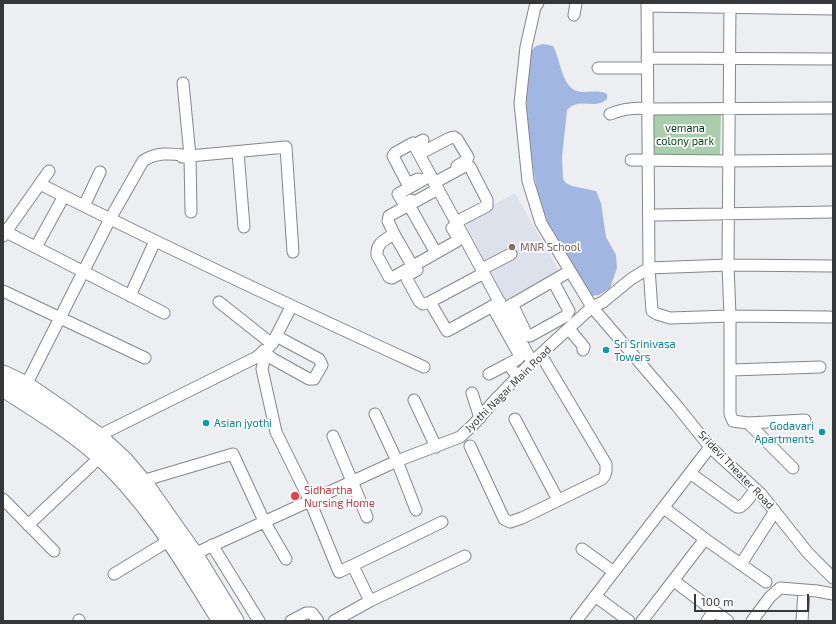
<!DOCTYPE html>
<html>
<head>
<meta charset="utf-8">
<style>
	body { margin:0 }
	#map { position:relative; width:836px; height:624px; overflow:hidden; background:#edeef2; font-family:"Exo 2",sans-serif }
	canvas { display:block }
	.frame { position:absolute; inset:0; border:4px solid #363738; pointer-events:none }
	.scale { position:absolute; left:694px; top:594px; width:115px; height:18px; box-sizing:border-box; border:2px solid #363738; border-top:0; padding-left:5px; font-size:12px; line-height:14px; white-space:nowrap; color:#363738; -webkit-text-stroke:3px #fff; paint-order:stroke }
</style>
</head>
<body>
<div id="map">
<canvas width="836" height="624"></canvas>
<div class="frame"></div>
<div class="scale">100 m</div>
</div>
<script>
const ctx = document.querySelector('canvas').getContext('2d');
ctx.lineJoin = 'round';
function fillPath(path, color) { ctx.fillStyle = color; ctx.fill(path, 'evenodd'); }
function trace(path, color, width, dash) { ctx.strokeStyle = color; ctx.lineWidth = width; ctx.lineCap = dash ? 'butt' : 'round'; ctx.setLineDash(dash || []); ctx.stroke(path); }
function write(font, color, halo, rows, align = 'center') {
  ctx.font = font + ' "Exo 2",sans-serif'; ctx.lineWidth = 3.5; ctx.setLineDash([]); ctx.textBaseline = 'middle'; ctx.strokeStyle = halo; ctx.fillStyle = color; for (const [text, x, y, turn = 0] of rows) {
    ctx.save(); ctx.translate(x, y); ctx.rotate((+turn || 0) * Math.PI / 180); ctx.textAlign = isNaN(turn) ? turn : align; if (halo) ctx.strokeText(text, 0, 0); ctx.fillText(text, 0, 0); ctx.restore();
  }
}
const built = new Path2D(`
	M515,193L561,274L507,304L464,221Z`);
const green = new Path2D(`
	M649,112H721L720,155L653,156Z`);
const water = new Path2D(`
	M543,44L553,46C561,59 561,91 582,92C590,92 600,90 607,94V99C593,111 581,96 567,110L562,157L563,179L566,183L572,186L596,191L601,203L606,237L616,255L617,268L610,288L599,295L591,296L549,226L537,191L526,126L527,75L530,52L536,46Z`);
const minor = new Path2D(`
	M538,3L535,7L526,47L520,103L528,181L541,223L592,307L677,406L710,447L761,494L808,553L833,578
	M647,3L649,268L652,311L657,314L670,318L730,316L830,317
	M730,3L728,265L730,316V414L733,421L748,423L805,420
	M647,6L833,9
	M574,15L576,3
	M647,58L833,59
	M598,68H647
	M183,83L190,156L191,212
	M610,114C623,109 635,107 648,109L833,108
	M413,143L532,362
	M413,143L395,153L393,156L407,183H409L418,179
	M414,145L423,140
	M238,152L244,227
	M419,154L450,138L454,137L457,139L468,157L467,160L457,166
	M182,157L190,156L286,147L293,252
	M631,160L729,161L833,160
	M434,183L467,165L470,167L487,200V206L456,222
	M40,184C167,248 295,308 424,367
	M438,189L389,216L388,221L394,234C385,240 376,243 377,255L389,277L392,278L457,241V236L452,228
	M411,200L404,204L398,194L430,176
	M409,205L436,253
	M84,206L100,172
	M656,215L833,212
	M3,229L6,232L164,313
	M394,234L413,267
	M3,236L49,171
	M36,247L64,196
	M482,269L511,254
	M417,270L408,275L407,279L419,301L423,304L428,303L484,273
	M3,291L145,358
	M130,296L155,241
	M219,302L272,344
	M430,302L447,331L500,302
	M512,304L527,335L530,336L566,316L569,311L553,281
	M492,306L520,356L518,359L508,364L518,377
	M506,308L570,271
	M569,329L584,347L583,350
	M263,351L264,360L262,369L276,432L310,501L339,572L442,522
	M263,351L273,359L309,379H314L322,365L319,359L276,336
	M731,370L820,367
	M489,374L508,364
	M26,385L110,219L143,161C158,151 173,154 190,156
	M472,393L480,418
	M414,400L436,447
	M375,414L397,461L416,510
	M515,419L558,500
	M748,423L793,468
	M98,436L257,357L272,344L291,307
	M333,436L367,517
	M470,446L504,519L510,522L522,518L602,479C607,474 606,470 606,464L541,355
	M690,473L737,507H740L745,503L756,489
	M142,481L233,454L264,521L286,559
	M3,499L54,551
	M664,508L705,539L766,582
	M28,525L100,457
	M212,545L259,621
	M582,549L614,572
	M194,554L397,461L460,437L473,425L494,401L532,362L592,307L603,302L631,279L649,268L728,265L833,266
	M741,564L775,511
	M353,566L370,601
	M114,574L170,540
	M674,581L714,611L707,621
	M595,596L629,621
	M714,611L728,621
	M79,620V621
	M291,621L306,613H312L318,621
	M334,621L370,601L465,556
	M576,621L710,447
	M642,621L705,539
	M752,621L770,597L780,588L817,591L833,594
	M802,621L804,591`);
const highway = new Path2D(`
	M3,374L26,385L58,407L98,436L124,460L146,486L194,554L235,621
	M3,388C34,408 67,428 95,452C148,499 184,561 221,621`);
const markers = [
	[512,247,4,"#8d6e63"],
	[606,350,4,"#0f9aa8"],
	[206,423,4,"#0f9aa8"],
	[822,432,4,"#0f9aa8"],
	[295,496,5,"#e0444e"]
];
const parkNames = [
	["vemana",685,128],
	["colony park",685,141]
];
const educationNames = [
	["MNR School",520,247]
];
const cultureNames = [
	["Sri Srinivasa",614,344],
	["Towers",614,357],
	["Asian jyothi",214,423],
	["Godavari",814,426,"right"],
	["Apartments",814,439,"right"]
];
const streetNames = [
	["Jyothi Nagar Main Road",508,389,-45],
	["Sridevi Theater Road",736,470,46]
];
const healthNames = [
	["Sidhartha",304,490],
	["Nursing Home",304,503]
];
fillPath(built, '#dde1ec');
fillPath(green, '#aacdac');
fillPath(water, '#a1b7e1');
trace(minor, '#858689', 13);
trace(highway, '#858689', 19);
trace(minor, '#fff', 11);
trace(highway, '#fff', 17);
for (const [x, y, r, color] of markers) { const dot = new Path2D(); dot.arc(x, y, r, 0, 2 * Math.PI); ctx.fillStyle = color; ctx.fill(dot); trace(dot, '#fff', 1.5); }
write('11px', '#013d0e', '#fff', parkNames);
write('11px', '#785e54', '#fff', educationNames, 'left');
write('11px', '#0d838f', '#fff', cultureNames, 'left');
write('11px', '#363738', '#fff', streetNames);
write('11px', '#be3a42', '#fff', healthNames, 'left');
</script>
</body>
</html>
